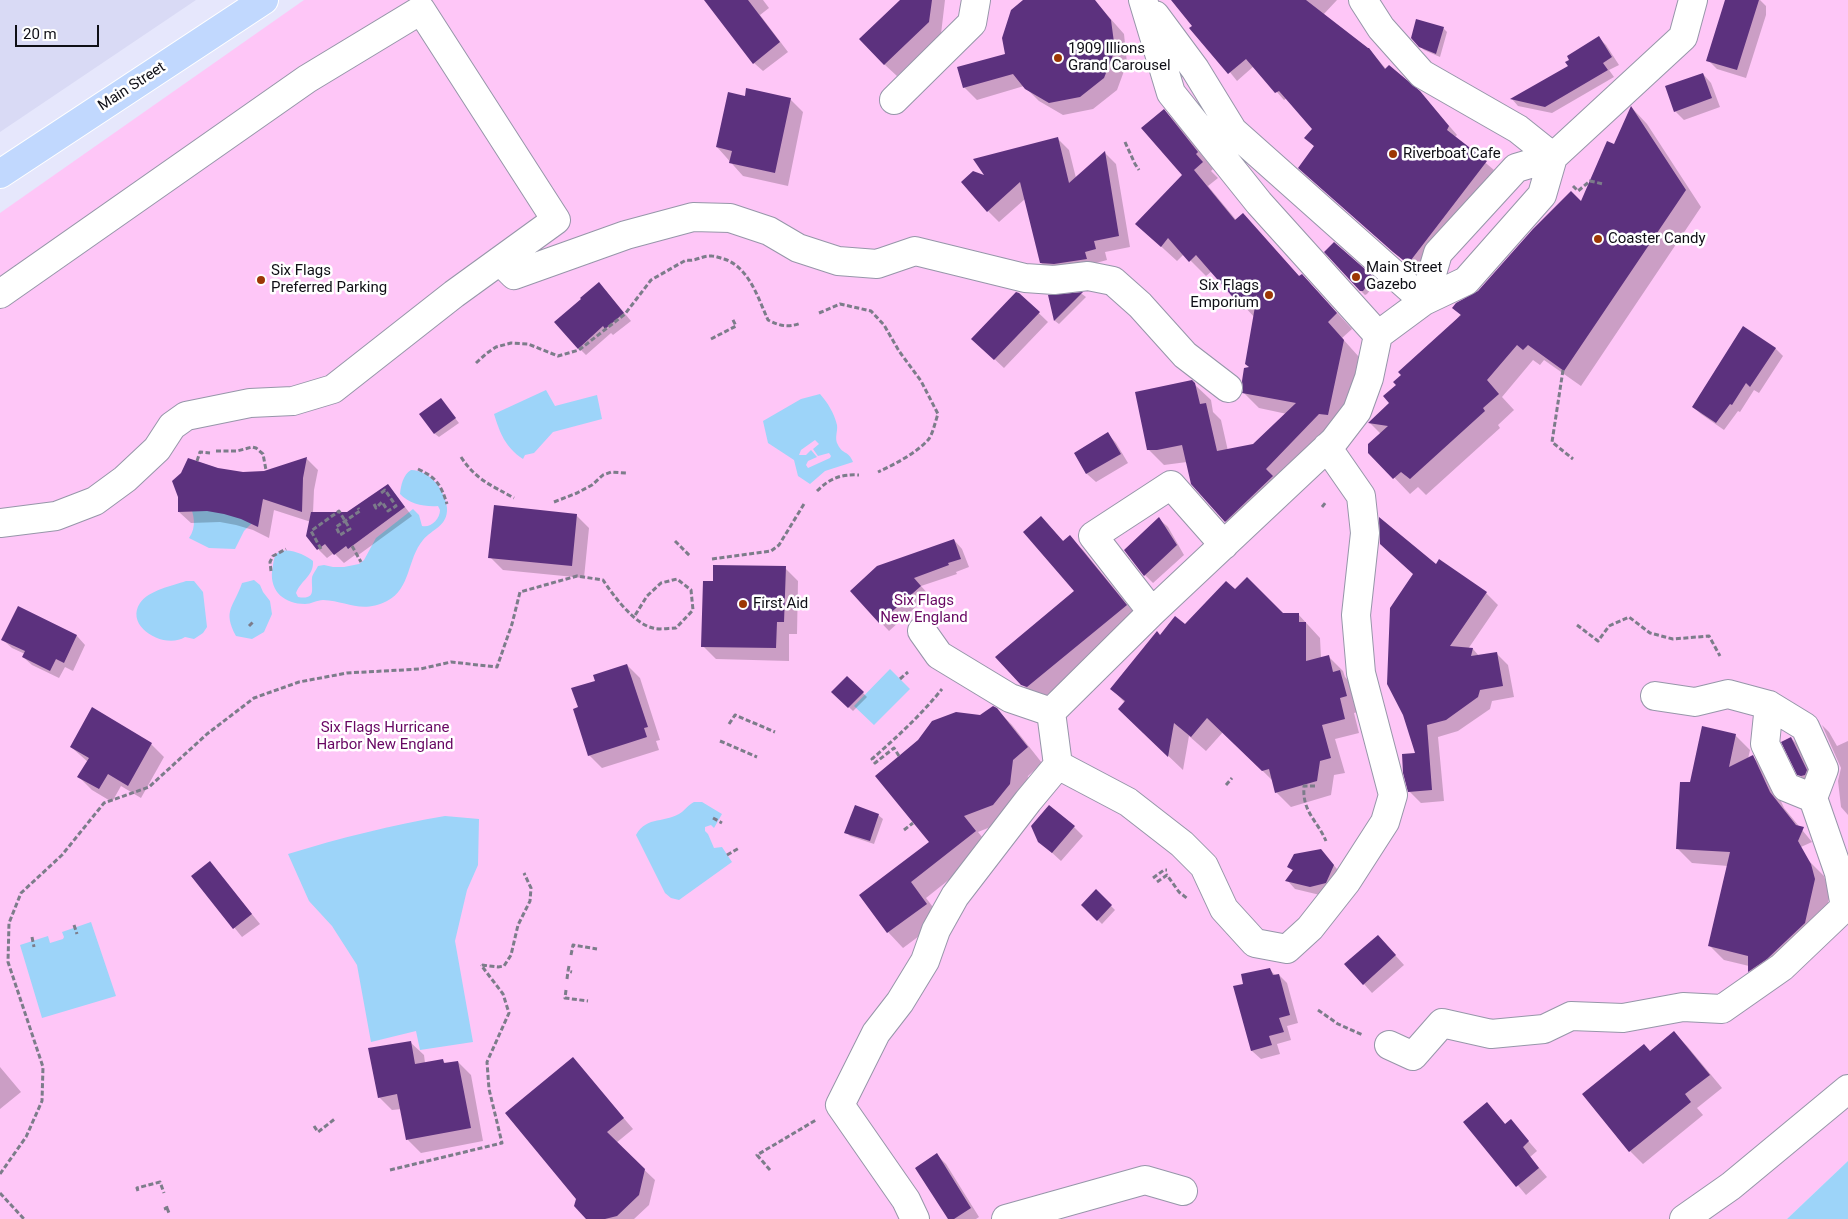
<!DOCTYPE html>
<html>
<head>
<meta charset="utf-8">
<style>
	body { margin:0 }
	#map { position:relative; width:1848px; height:1219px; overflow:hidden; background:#e6e7fc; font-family:Roboto,sans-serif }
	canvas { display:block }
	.scale { position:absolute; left:15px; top:25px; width:84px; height:22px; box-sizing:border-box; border:2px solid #0f0f16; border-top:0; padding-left:6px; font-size:15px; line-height:18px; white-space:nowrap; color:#0f0f16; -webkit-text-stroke:4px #fff; paint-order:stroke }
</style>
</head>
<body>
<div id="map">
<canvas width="1848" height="1219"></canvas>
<div class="scale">20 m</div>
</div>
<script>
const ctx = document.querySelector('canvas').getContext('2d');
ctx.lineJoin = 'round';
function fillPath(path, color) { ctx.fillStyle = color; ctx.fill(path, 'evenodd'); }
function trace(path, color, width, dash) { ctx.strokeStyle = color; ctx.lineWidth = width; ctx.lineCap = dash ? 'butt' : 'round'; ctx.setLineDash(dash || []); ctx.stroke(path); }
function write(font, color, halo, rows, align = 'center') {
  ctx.font = font + ' Roboto,sans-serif'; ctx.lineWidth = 5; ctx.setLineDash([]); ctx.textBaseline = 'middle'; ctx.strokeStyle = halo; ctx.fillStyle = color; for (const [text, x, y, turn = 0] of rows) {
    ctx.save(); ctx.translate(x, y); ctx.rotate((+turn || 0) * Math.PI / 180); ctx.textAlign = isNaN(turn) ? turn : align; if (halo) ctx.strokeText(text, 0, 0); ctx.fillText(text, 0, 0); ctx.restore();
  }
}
const built = new Path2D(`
	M0,0H196L0,132Z`);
const green = new Path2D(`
	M304,0H1848V1161L1787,1219H0V213Z`);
const water = new Path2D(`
	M546,390L555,406L597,395L602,419L553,432L534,453L525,455L523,459C505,447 500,433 494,414Z
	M820,394C828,403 834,413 837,425C838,432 834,438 838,445C843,455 848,450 853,462L825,471L810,484L798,476L794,460L768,443L763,421L801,399ZM815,440L819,444L813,449L818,456L829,453L831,456L830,458L808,468L806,465L808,461L817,457L811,450L806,455H799L801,450Z
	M411,470C430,470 445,490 447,508C448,526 432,529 423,540C407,559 411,589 387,601C361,614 347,601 323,600C317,600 311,604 305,604C285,604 270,592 272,571C273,567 273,561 275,556C282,544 305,554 313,561C314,576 301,580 296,593L298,597C317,600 311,589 312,578C312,575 316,570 318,566L324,565L333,567H344L359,564L364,560L376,538L413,509L419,515L422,526C431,528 440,519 440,510L438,506C425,507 409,504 400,494C401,485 403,475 411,470Z
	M189,503L239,507L252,523L244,531L235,549L209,548L189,538C197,527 194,514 189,503Z
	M254,580L260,585L263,592L270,601L272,614L264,632L252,639L236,636C222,610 234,607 242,583Z
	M186,581H194L203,592L207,627L203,633L194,639L185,637C165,650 124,627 140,603C149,590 172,586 186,581Z
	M890,669L910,689L874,725L854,706Z
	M694,802H702L722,814L714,828L711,825L705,827V831L708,834L714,848L722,847L732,862L679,900L671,898L665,893L636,835C647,815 666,824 682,812C686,809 688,805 694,802Z
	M445,816L479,819L478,865L467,890L455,941L473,1042L420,1050L416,1031L371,1042L357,965L332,926L309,901L288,854C340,838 392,825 445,816Z
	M91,922L116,996L42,1018L20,945L48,936L50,943L63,939L64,937L62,932Z
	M1848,1161V1219H1787Z`);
const shadow = new Path2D(`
	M716,0H763L769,8L760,15L788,52L763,71L754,63Z
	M902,0H945L941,34L897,76L884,64Z
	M1025,0H1094L1124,34L1127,63L1117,90L1093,109L1063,115L1039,101L1024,86L977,100L964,87L1006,55Z
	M1183,0H1337L1323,15L1369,49L1386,69L1427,100L1457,135L1455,137L1494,170L1417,271L1307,175L1315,147L1306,138L1313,129L1287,98L1284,100L1254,66L1237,81L1193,26Z
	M1727,0H1760L1766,6V15L1746,78L1717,69L1708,60Z
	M1443,28L1447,32L1440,57L1424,50L1412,38Z
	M1599,38L1606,45L1619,65L1609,70L1614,77L1552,113L1518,106L1512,99L1569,66Z
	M1703,74L1711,83L1720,107L1684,120L1675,111Z
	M746,97L790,99L803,112L788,186L743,176L717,147Z
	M1632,108L1647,124L1701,207L1581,386L1544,360L1540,365L1533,360L1502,397L1514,410L1498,425L1500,428L1426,495L1418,487L1410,494L1370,452L1381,434L1370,423L1391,403L1478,292L1581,203L1615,146Z
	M1164,110L1179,126L1213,169L1211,171L1218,178L1208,186L1237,221L1258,231L1300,277L1317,291L1352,329L1342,338L1359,357L1344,430L1241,537L1226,521L1187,462L1164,465L1148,449L1194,384L1211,400L1213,412L1221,420L1228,451L1254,446L1287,414L1259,408L1244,393L1251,368L1255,318L1212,271L1206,276L1184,254L1177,261L1153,239L1184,175Z
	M1057,138L1069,150L1076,178L1105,153L1116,164L1130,247L1105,252L1107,260L1096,263L1098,271L1053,274L1041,263L1025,199L999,222L988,211L987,177Z
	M1334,243L1377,282L1367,294L1365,295L1360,290Z
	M606,291L631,321L613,335L611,333L586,355L579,348Z
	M1019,294L1048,322L1004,368L973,339Z
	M1082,294L1086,297L1059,324L1055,321L1049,296Z
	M1775,348L1783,356L1759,393L1754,390L1740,412L1738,411L1724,430L1701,414L1693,407Z
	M444,404L459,423L439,437L435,434Z
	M1108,434L1116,443L1128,463L1096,482L1087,474L1076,453Z
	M306,458L318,470L314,490L313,513H348L388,485L412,516L357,556L355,555L344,563L334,553L327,558L318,549L308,535L311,522L274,510L269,538L253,530L236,525L220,522L191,523L179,512L218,470L243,473L265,472Z
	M576,515L589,528L584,578L503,570L490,557Z
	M1041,518L1064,542L1070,537L1083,550L1139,619L1041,700L1036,698L1022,684L1076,591Z
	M1159,519L1168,527L1184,555L1153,583L1145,575Z
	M954,540L962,549L969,567L956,572L957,574L921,586L929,595L889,631L851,591Z
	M1436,566L1486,593L1498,605L1468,649H1473L1479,656L1496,653L1508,665L1514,697L1492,701L1490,709L1458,731L1438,737L1444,801L1421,803L1409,791L1417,754Z
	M785,568L798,581L797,634H789V661L716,659L703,646L714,582Z
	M1235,591L1283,615L1298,614L1320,638L1321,658L1328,656L1343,671L1345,677L1354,686L1361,711L1354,713L1359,733L1335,739L1345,773L1334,775L1331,795L1291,807L1276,792L1273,781L1223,732L1206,751L1189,736L1183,770L1134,723L1125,703L1112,689L1161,636L1185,626Z
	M18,608L77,636L85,645L73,671L65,667L59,678L32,665L23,657L25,654L12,648L3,640Z
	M627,665L640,678L660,740L656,741L659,750L602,768L589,755L579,708L597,682Z
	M847,677L867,697L853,711L833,692Z
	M996,709L1012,725L1042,763L1028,776L1025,800L1008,820L978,832L990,847L926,898L942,919L903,948L888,932L861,895L931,843L980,717Z
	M1822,725L1829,732L1837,746L1848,741V815L1841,807L1838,781L1841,768Z
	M1735,735L1750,750L1748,759L1753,757L1768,772L1784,808L1812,842L1781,856L1787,869L1809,861L1824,876L1830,894L1820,938L1764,986L1749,971V966L1724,960L1709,945L1728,866L1692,863L1677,848L1691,784Z
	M1791,738L1801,748L1815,779L1808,783L1798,774Z
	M151,744L164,757L141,798L121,786L112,802L92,790L79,777L88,762L71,747Z
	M878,815L883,819L874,844L850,836L846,832Z
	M1074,827L1083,836L1061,861L1049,850Z
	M1321,850L1342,875L1320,895L1295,889L1287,880L1293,871L1289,867Z
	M210,863L260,924L242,937L193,877Z
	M1096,891L1115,910L1102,924L1083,905Z
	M1386,945L1404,965L1372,993L1364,984Z
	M1269,969L1276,976L1279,975L1287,983L1298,1023L1287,1026L1291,1040L1277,1044L1280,1054L1261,1059L1252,1051L1244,985Z
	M1674,1033L1687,1046L1722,1088L1697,1108L1703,1115L1643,1164L1630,1151L1650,1052Z
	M410,1042L424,1055L425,1063L442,1060L446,1064L458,1062L471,1075L483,1141L421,1153L408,1140L402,1109L392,1110L379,1097Z
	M573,1059L633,1129L616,1143L655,1180L649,1205L634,1219H587L577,1198Z
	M0,1067L21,1092L0,1109Z
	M1487,1103L1506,1125L1511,1121L1537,1151L1530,1157L1547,1177L1526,1195L1465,1122Z
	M937,1155L946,1164L979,1217L976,1219H949Z`);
const building = new Path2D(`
	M704,0H748L780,42L753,64Z
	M900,0H932L929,22L884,65L859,39Z
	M1023,0H1095L1111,20L1115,50L1104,78L1080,97L1049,103L1025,89L1013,74L963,88L957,67L1005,54L1002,38L1011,10Z
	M1171,0H1306L1368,48H1369L1385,69L1389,65L1420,91L1449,126L1447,130L1487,161L1408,264L1393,252L1298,168L1314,146L1304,138L1312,129L1279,91L1275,93L1246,59L1228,74L1189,28L1192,26Z
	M1725,0H1759L1737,70L1706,61Z
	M1416,19L1444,27L1436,54L1419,47L1411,38Z
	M1599,36L1612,57L1603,63L1608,70L1545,107L1510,99L1568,66L1565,62L1569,60L1567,56Z
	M1703,73L1712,98L1674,112L1665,86Z
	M746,88L791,98L775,173L729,163L732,151L716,147L728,92L745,96Z
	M1631,106L1686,190L1564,371L1528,345L1523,350L1517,345L1487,380L1499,394L1483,408L1485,411L1410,479L1401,472L1393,479L1368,453V444L1388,426L1368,423L1389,403L1383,396L1396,385L1393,382L1401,375L1398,372L1461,315L1452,308L1456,303L1478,291L1533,229L1571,191L1581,201L1607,141L1614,144Z
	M1164,109L1198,152L1196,154L1203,162L1194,170L1235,220L1243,213L1299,276L1302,274L1337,313L1328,322L1344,340L1328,415L1319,414L1266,469L1273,476L1225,522L1191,484L1182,445L1157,450H1147L1135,392L1192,380L1195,383L1200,404L1206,403L1217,451L1253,444L1296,403L1242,393L1243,390L1242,381L1244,368L1249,367L1245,364L1257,295L1244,310L1196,255L1189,262L1168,238L1161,247L1135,224L1182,175L1141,128Z
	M1058,137L1069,183L1105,151L1119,236L1094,241L1096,249L1085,252L1087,259L1054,264L1040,263L1020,182L987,212L961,182L973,171L984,175L973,159Z
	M1334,242L1374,277L1363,291H1360L1324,252Z
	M599,282L624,313L605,329L603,326L578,349L554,322L581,299L580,298Z
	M1016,292L1019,293L1040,312L994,360L971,339Z
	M1083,292L1054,321L1048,295Z
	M1743,326L1776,348L1750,387L1746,383L1732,405L1730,404L1716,423L1692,407Z
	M441,398L456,418L434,434L419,414Z
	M1108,432L1121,454L1086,474L1074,453Z
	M307,457L303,478L302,512L263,499L258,527L241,519L224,514L207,511L178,512V497L172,481L181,473L188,458L218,468L243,472L264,471Z
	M388,484L405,507L348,549L346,546L334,555L325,544L317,550L306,536L311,512H347Z
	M494,505L577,514L572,566L488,558Z
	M1041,516L1063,541L1070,535L1127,605L1027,687L1021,685L995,657L1074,591L1023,532Z
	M1159,517L1177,545L1144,576L1124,550Z
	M1379,517L1436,564L1439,559L1487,592L1450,646L1473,648L1471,656L1497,652L1503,686L1480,690L1478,697L1446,720L1427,725L1432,790L1408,792L1403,773L1402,754L1415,753L1403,715L1387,684L1390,608L1413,574L1380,544Z
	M954,539L961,559L948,563L949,565L914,578L921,586L879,623L850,591L877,566Z
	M713,565L786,566L784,622H777L776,648L701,647L703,581H713Z
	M1247,577L1283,613H1299V622H1306V661L1329,655L1333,672L1340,670L1347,696L1340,698L1345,719L1322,725L1331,758L1320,761L1317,781L1275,793L1269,769L1262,771L1207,718L1191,737L1174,723L1168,757L1118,709L1125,701L1110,689L1157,631L1160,635L1175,616L1185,624L1226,581L1235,589Z
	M18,606L77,635L64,663L56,659L50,671L22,657L25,651L1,640Z
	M627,664L648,727L644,728L647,737L588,756L573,709L578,707L571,688L595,681L593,675Z
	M847,676L864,692L848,708L831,692Z
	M993,706L997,708L1028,747L1013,760L1010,784L993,805L964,816L976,831L911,882L927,904L887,933L859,895L929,842L875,776L918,740L932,721L956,712L980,715Z
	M92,707L152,743L128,786L108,774L99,789L77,777L89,758L70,747Z
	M1702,726L1736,734L1729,767L1753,755L1770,792L1796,825L1804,827L1798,841L1811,864L1815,879L1805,923L1767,959L1748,972V956L1708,946L1730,852L1676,849L1680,782H1690Z
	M1791,737L1807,770L1805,775L1801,776L1797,775L1781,742Z
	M855,805L879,814L870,841L844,833Z
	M1049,805L1075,826L1052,853L1038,842L1031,826Z
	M1321,849L1334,865L1326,883L1310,887L1285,881L1293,870L1287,867L1294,854Z
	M210,861L252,914L233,929L191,876Z
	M1096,889L1112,905L1097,921L1081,905Z
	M1378,935L1396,955L1363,985L1344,964Z
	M1270,968L1273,975L1279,974L1290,1015L1279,1018L1284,1032L1269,1036L1272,1045L1251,1051L1233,986L1243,984L1241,974Z
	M1674,1031L1710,1075L1685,1094L1691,1102L1629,1152L1582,1094L1644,1044L1650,1051Z
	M411,1041L415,1064L443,1059L444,1063L458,1061L471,1128L406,1140L397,1094L378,1098L368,1048Z
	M573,1057L624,1118L607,1132L645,1169L639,1195L617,1216L605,1219H586L574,1206L576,1199L505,1113Z
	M1487,1102L1505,1124L1511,1119L1529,1141L1523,1147L1539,1168L1516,1187L1463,1122Z
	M937,1153L971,1208L954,1219H948L915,1168Z`);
const path = new Path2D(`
	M1125,142L1135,164L1139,170
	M1573,186L1578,191L1590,181L1603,184
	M819,313L840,304L871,311L884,325L899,351L921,381L938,414C935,422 933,434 928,440C915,454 895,464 878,472
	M711,339L736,326L732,318
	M476,363L487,353L496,347L511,343L528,344L558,356L579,350L625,314L651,280L686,260C695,262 703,255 712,256C716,256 720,258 724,259C749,267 758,298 768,320C780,326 788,328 801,323
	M1563,370L1552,442L1573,459
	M216,451H237L252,447L256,448L263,454L266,470
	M461,457C476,480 491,485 514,498
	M197,461L200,452L210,453
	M418,469C437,478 441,485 447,504
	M817,491C830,478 841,474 859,475
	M554,502L577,493L592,485L603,475L611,472L626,473
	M374,504L376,508L382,502L388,511L396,506L385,490L381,493
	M1322,507L1326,502
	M675,541L690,556
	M352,546L361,562
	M321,549L311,531L339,511L350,529L340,535L336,527L360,511L358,508
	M712,559L771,551L779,545L804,504
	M271,571L270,562L273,556L286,549
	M1577,625L1598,641L1609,626L1629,617L1650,633L1673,639L1709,636L1720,656
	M249,626L253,622
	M900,679L908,672
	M729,724L735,715L775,732
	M720,741L757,757
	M899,756L894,748L875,763L872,759C897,737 921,715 942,689
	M1226,785L1232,778
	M1315,786H1304C1302,812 1317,820 1326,841
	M713,818L722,823
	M904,830L913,823
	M727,855L739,848
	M1153,878L1164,870H1167
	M1157,882L1167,875L1179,892L1188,899
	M74,925L77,934
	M32,937L34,947
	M571,955L573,945L597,949
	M482,965L498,967L504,966L511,955L518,925L530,901L531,888L524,873
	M569,966L568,971L572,972
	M567,979L568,971
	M566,990L565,998L588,1001
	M1318,1010L1338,1024L1363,1035
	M314,1126L318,1132L336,1118
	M390,1170L502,1143L489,1089L487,1062L509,1013L503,994L481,965
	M770,1170L757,1155L816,1120
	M0,1174L26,1137L42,1101L43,1067L8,962L9,923L21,893L62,855L104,803L149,787L207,734L254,698L299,682L347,673L420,669L451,662L497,667L512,624L520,592L577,576L603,580C613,595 634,624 653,628C659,630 669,628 676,628L693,610L691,590L677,579L661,583L647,596L634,617
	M138,1191L137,1188L160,1182L164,1193
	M0,1193L24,1219
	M167,1208L169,1213
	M164,1209L167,1208L166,1204`);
const minor = new Path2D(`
	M1155,15L1195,69L1233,131L1424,301L1466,281L1542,195L1553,157L1518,129L1422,74L1381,28L1363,0
	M894,100L972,23L976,0
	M500,261L514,275L626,235L693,217L730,218L769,231L798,248L838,261L877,264L915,251L1025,278L1054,280L1088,276L1113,281L1140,305L1185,355L1228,388
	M0,294L307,79L421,10L556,220L454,294L333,389L293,401L250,403L186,416L172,426L157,449L125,479L95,501L56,516L0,523
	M1378,335L1424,301L1438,253L1516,168L1553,157L1683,37L1693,0
	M1152,612L1093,536L1171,485L1224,545
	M922,631L939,655L1010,698L1051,712
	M1769,705L1765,744L1786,787L1813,798
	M1058,765L1128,802L1182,844L1204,866L1224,909L1255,943L1287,949L1310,928L1347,881L1385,822L1393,795L1361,673L1356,615L1365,533L1361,496L1327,447
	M1389,1045L1413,1056L1442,1023L1491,1034L1544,1029L1571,1016L1623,1018L1683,1007L1722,1009L1782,967L1845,907L1839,873L1813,798L1824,769L1805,727L1769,705L1728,694L1695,702L1655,696
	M915,1219L906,1200L840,1105L876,1033L900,1002L925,961L936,930L955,896L1028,801L1058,765L1051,712L1152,612L1334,441L1357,411L1369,378L1378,335L1259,203L1171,93L1143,0
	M1006,1219L1145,1180L1183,1191
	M1684,1219L1731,1186L1848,1089`);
const major = new Path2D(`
	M0,174L264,0`);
const markers = [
	[1058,58,5,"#9c3704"],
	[1393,154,5,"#9c3704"],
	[1598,239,5,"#9c3704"],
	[1356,277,5,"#9c3704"],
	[261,280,5,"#9c3704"],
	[1269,295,5,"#9c3704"],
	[743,604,5,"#9c3704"]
];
const poiNames = [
	["1909 Illions",1068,49],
	["Grand Carousel",1068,66],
	["Riverboat Cafe",1403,154],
	["Coaster Candy",1608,239],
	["Main Street",1366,268],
	["Gazebo",1366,285],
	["Six Flags",271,271],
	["Preferred Parking",271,288],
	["Six Flags",1259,286,"right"],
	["Emporium",1259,303,"right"],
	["First Aid",753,604]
];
const streetNames = [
	["Main Street",132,87,-33]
];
const parkNames = [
	["Six Flags",924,601],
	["New England",924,618],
	["Six Flags Hurricane",385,728],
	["Harbor New England",385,745]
];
fillPath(built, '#d9daf5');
fillPath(green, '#fec6f7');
fillPath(water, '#9dd4f9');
fillPath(shadow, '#0003');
fillPath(building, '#5c317e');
trace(minor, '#9696a9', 30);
trace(major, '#fff', 30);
trace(path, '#7c7c8a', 3, [5, 2.5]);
trace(minor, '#fff', 28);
trace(major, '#c1d8fe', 28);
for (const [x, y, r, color] of markers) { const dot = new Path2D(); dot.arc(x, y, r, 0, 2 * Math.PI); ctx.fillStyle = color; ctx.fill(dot); trace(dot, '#fff', 2); }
write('15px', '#0f0f16', '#fff', poiNames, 'left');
write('15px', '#0f0f16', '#fff', streetNames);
write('15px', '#680763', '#fff', parkNames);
</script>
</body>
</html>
